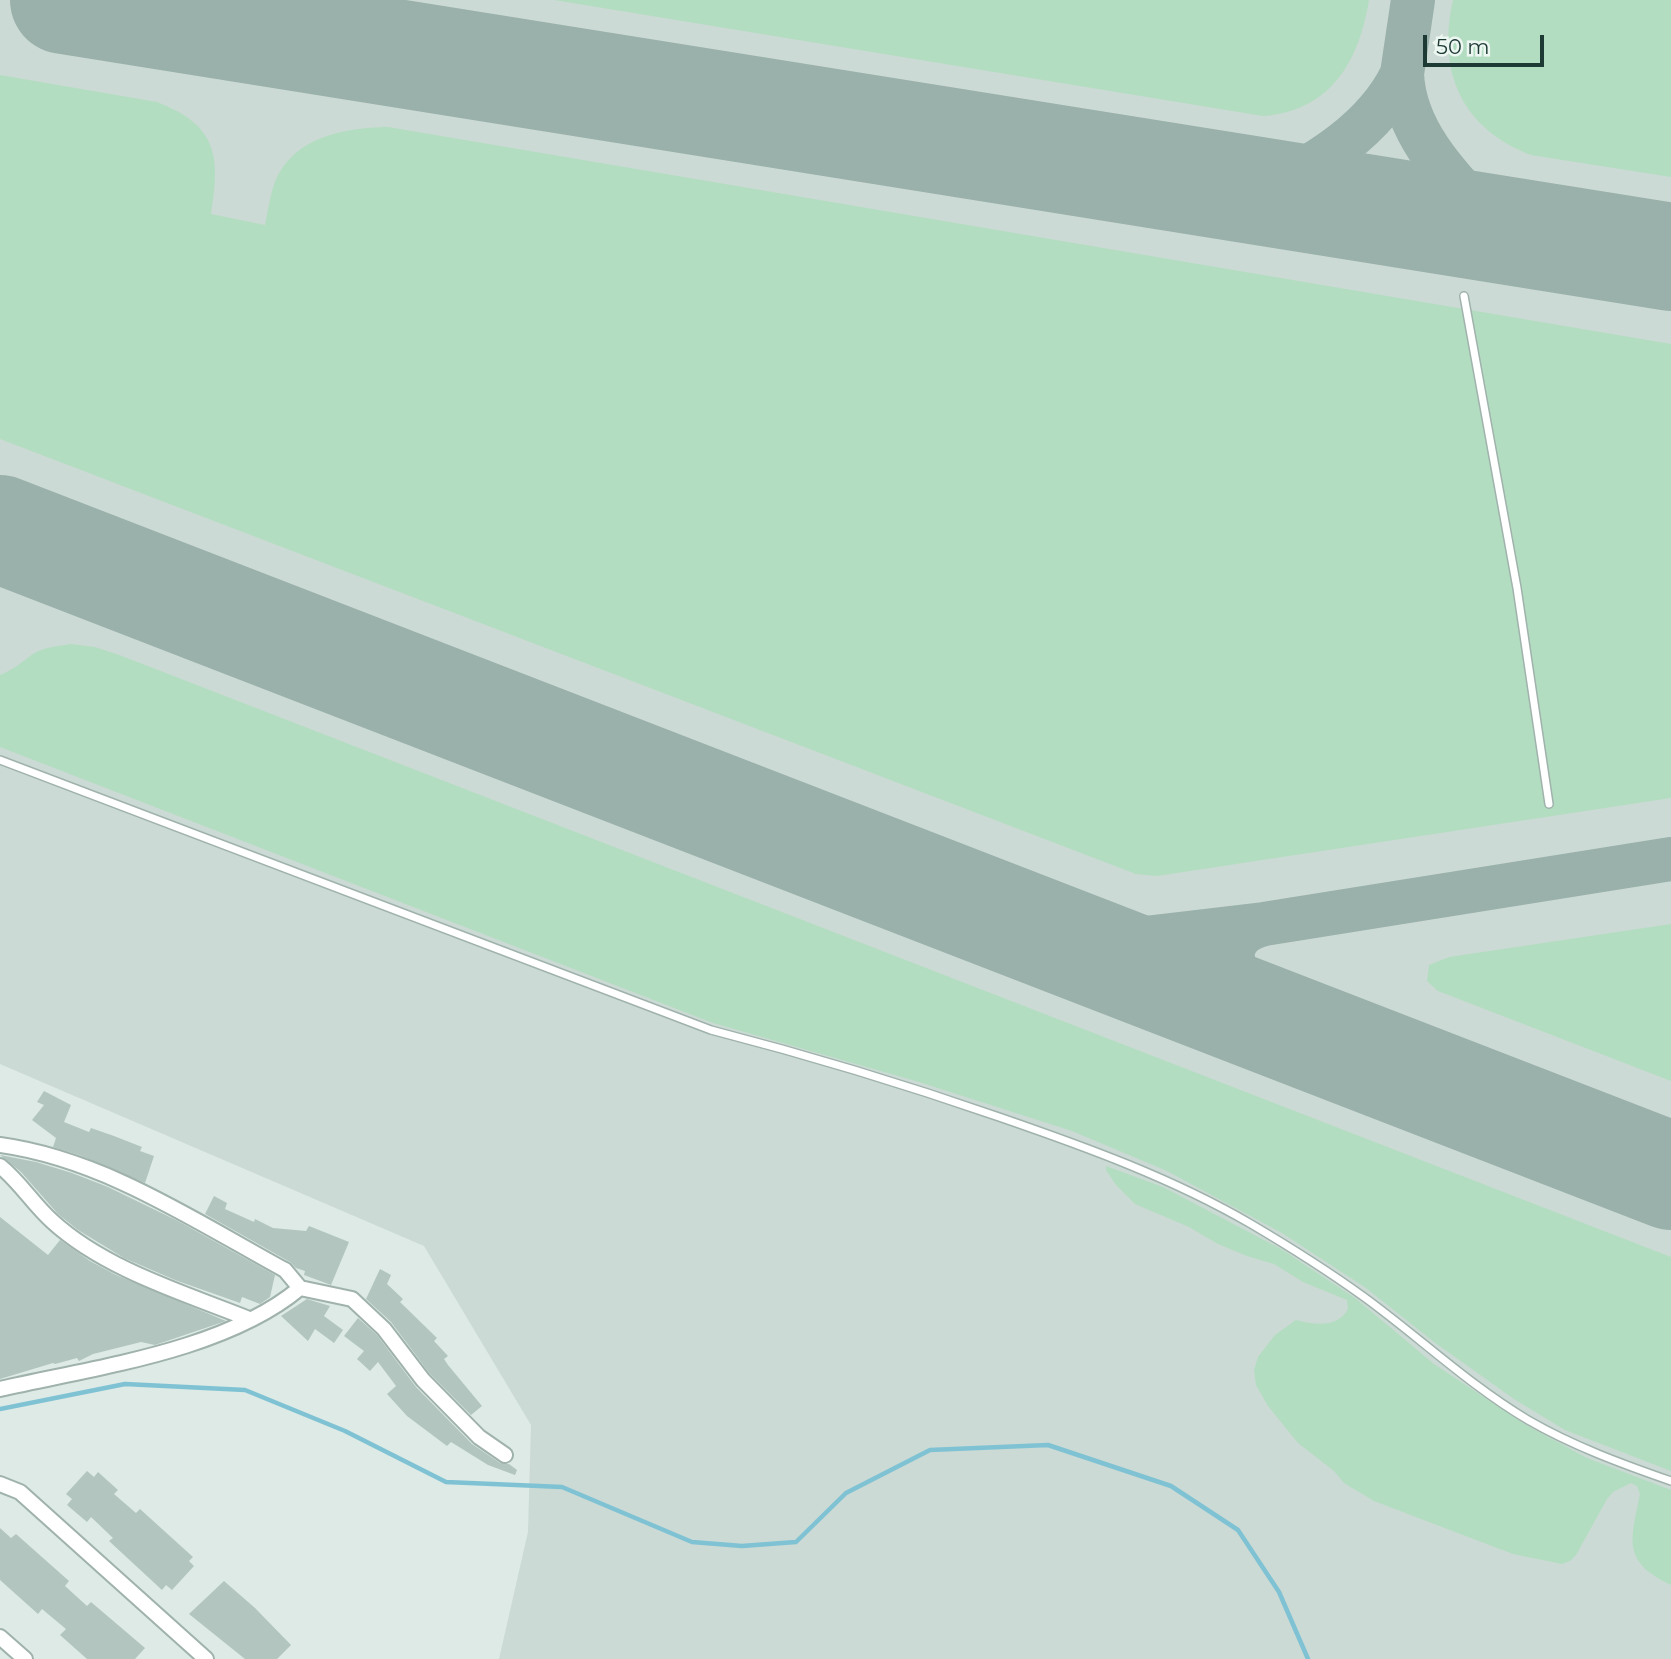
<!DOCTYPE html>
<html>
<head>
<meta charset="utf-8">
<style>
	body { margin:0 }
	#map { position:relative; width:1671px; height:1659px; overflow:hidden; background:#ddeae5; font-family:Montserrat,sans-serif }
	canvas { display:block }
	.scale { position:absolute; left:1423px; top:35px; width:121px; height:32px; box-sizing:border-box; border:4px solid #1e3a34; border-top:0; padding-left:9px; font-size:21px; line-height:24px; white-space:nowrap; color:#1e3a34; -webkit-text-stroke:5px #edf7f2; paint-order:stroke }
</style>
</head>
<body>
<div id="map">
<canvas width="1671" height="1659"></canvas>
<div class="scale">50 m</div>
</div>
<script>
const ctx = document.querySelector('canvas').getContext('2d');
ctx.lineJoin = 'round';
function fillPath(path, color) { ctx.fillStyle = color; ctx.fill(path, 'evenodd'); }
function trace(path, color, width, dash) { ctx.strokeStyle = color; ctx.lineWidth = width; ctx.lineCap = dash ? 'butt' : 'round'; ctx.setLineDash(dash || []); ctx.stroke(path); }
const built = new Path2D(`
	M0,0H1671V1659H499L528,1532L531,1425L424,1246L0,1064Z`);
const green = new Path2D(`
	M554,0H1369C1359,61 1331,111 1263,116Z
	M1453,0H1671V177L1531,155C1461,128 1437,71 1453,0Z
	M0,75L157,102C216,125 221,154 211,214L265,225C268,211 270,195 275,182C294,136 345,128 388,127L1671,344V798L1157,876L1136,874L0,439Z
	M71,644L95,647L122,656L1671,1257V1471L1565,1430L1514,1399L1434,1342L1366,1288L1282,1233L1167,1171L1072,1131L919,1082L713,1023L0,747V675C13,670 22,662 33,654C44,647 59,646 71,644Z
	M1671,924V1081L1438,991L1427,981L1429,965L1449,957Z
	M1106,1166L1163,1187L1281,1249L1355,1298L1434,1364L1526,1425L1587,1458L1671,1490V1585C1621,1561 1631,1540 1640,1494L1637,1486L1631,1483L1613,1492L1607,1499L1576,1555L1570,1561L1562,1564L1513,1554L1374,1501L1344,1483L1334,1471L1298,1443L1268,1406L1256,1385L1254,1370L1258,1357L1275,1335L1296,1320C1315,1325 1338,1328 1348,1309L1347,1300L1303,1282L1274,1264L1247,1256L1218,1244L1189,1227L1135,1204L1116,1185L1106,1170Z`);
const stream = new Path2D(`
	M0,1409L125,1384L245,1390L345,1431L446,1482L562,1487L692,1542L742,1546L796,1542L846,1493L930,1450L1048,1445L1171,1486L1238,1530L1279,1592L1308,1659`);
const taxiway = new Path2D(`
	M328,0L370,41L388,52
	M136,11L161,0
	M1402,74L1413,0
	M1265,192C1318,163 1375,130 1402,74C1405,139 1458,185 1499,230
	M1264,924C1257,926 1249,929 1244,933C1217,954 1245,992 1264,1008C1276,1018 1291,1026 1305,1035
	M1077,946L1264,924L1671,859`);
const runway = new Path2D(`
	M64,0L1671,257
	M0,529L1671,1176`);
const building = new Path2D(`
	M44,1091L71,1105L64,1122L89,1132L91,1128L114,1136L142,1147L140,1151L154,1156L145,1183L79,1155L53,1147L56,1138L32,1120L44,1105L37,1102Z
	M0,1155L36,1162L72,1173L108,1187L178,1221L275,1275L270,1297L260,1304L242,1297L240,1303L175,1280L124,1258L78,1230L58,1214L21,1172Z
	M214,1196L227,1203L225,1209L254,1222L255,1219L273,1228L306,1231L309,1226L349,1242L331,1285L304,1275L305,1271L296,1268L290,1262L205,1214Z
	M0,1217L48,1255L60,1240L90,1261L116,1275L226,1321L155,1345L141,1342L93,1354L79,1361L77,1358L55,1364L53,1363L0,1379Z
	M380,1269L391,1275L387,1284L403,1299L400,1302L437,1338L434,1341L448,1356L444,1359L448,1365L482,1406L471,1415L430,1374L391,1322L366,1299Z
	M307,1299L330,1306L324,1316L343,1330L334,1343L315,1329L308,1341L281,1316Z
	M358,1318L377,1335L416,1387L472,1444L500,1463L509,1464L517,1470L515,1475L488,1465L451,1442L447,1446L407,1416L387,1394L396,1386L378,1362L370,1371L357,1359L364,1351L344,1336Z
	M87,1471L94,1477L98,1472L118,1490L114,1494L136,1513L140,1509L193,1557L189,1561L194,1566L172,1590L166,1585L162,1590L109,1541L113,1538L91,1517L87,1522L67,1505L72,1499L66,1494Z
	M0,1528L11,1538L16,1534L69,1581L65,1586L87,1606L91,1602L145,1648L135,1659H87L60,1635L66,1629L42,1609L38,1614L0,1580Z
	M224,1581L255,1608L291,1645L277,1659H245L189,1614Z`);
const service = new Path2D(`
	M1464,296L1517,588L1549,804
	M0,760L711,1030C808,1055 904,1084 999,1117C1086,1147 1172,1178 1251,1224C1290,1247 1328,1271 1364,1297C1419,1337 1469,1385 1528,1420C1573,1446 1622,1464 1671,1481`);
const minor = new Path2D(`
	M0,1145C103,1159 195,1221 285,1270L300,1288L352,1299L384,1329L423,1380L479,1437L505,1455
	M0,1166C20,1182 33,1204 52,1221C104,1269 184,1293 249,1319
	M0,1389C95,1367 225,1351 300,1288
	M0,1484L20,1492L206,1659
	M0,1637L25,1659`);
fillPath(built, '#cbdad4');
fillPath(green, '#b3ddc1');
trace(stream, '#7fc2d4', 4.5);
trace(taxiway, '#9ab0aa', 44);
trace(runway, '#9ab0aa', 108);
fillPath(building, '#b2c5be');
trace(service, '#a0b2ac', 10);
trace(minor, '#a0b2ac', 18);
trace(service, '#fff', 7);
trace(minor, '#fff', 14);
</script>
</body>
</html>
